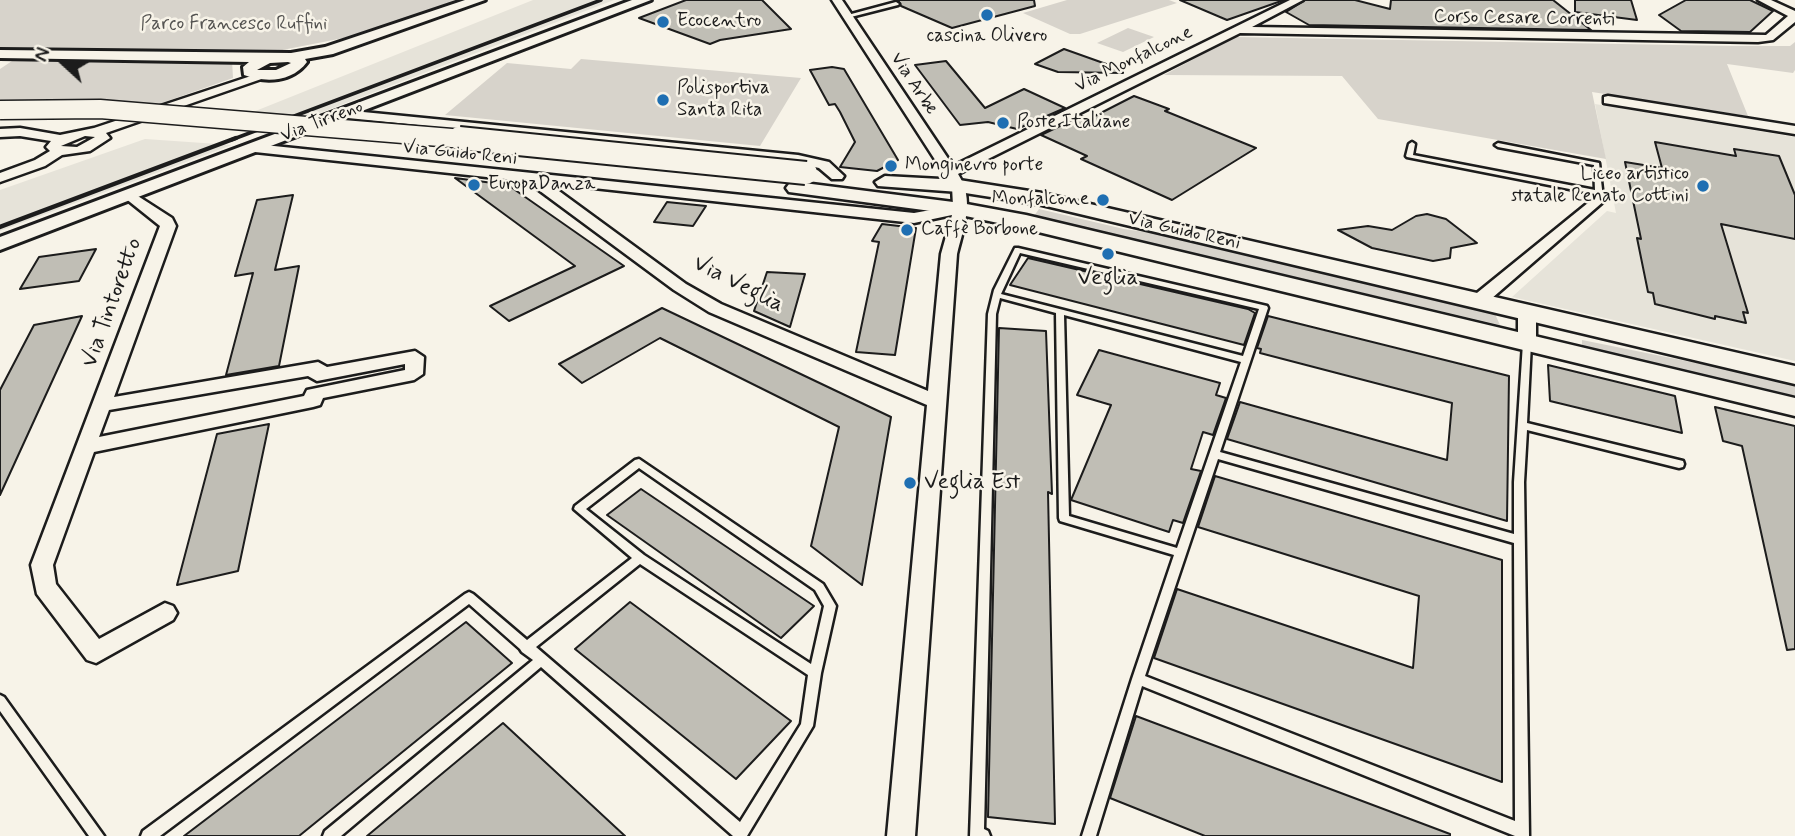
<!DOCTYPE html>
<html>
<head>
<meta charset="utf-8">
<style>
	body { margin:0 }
	#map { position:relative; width:1795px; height:836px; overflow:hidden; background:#f7f3e8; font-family:Mynerve,sans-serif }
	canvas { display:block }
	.north { position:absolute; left:28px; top:28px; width:70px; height:70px; -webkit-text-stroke:5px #f7f3e8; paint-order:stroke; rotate:292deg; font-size:19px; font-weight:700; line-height:28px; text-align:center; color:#1c1c1c }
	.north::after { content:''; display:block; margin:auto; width:24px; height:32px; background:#1c1c1c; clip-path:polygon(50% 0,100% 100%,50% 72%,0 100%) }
</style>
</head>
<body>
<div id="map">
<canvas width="1795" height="836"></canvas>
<div class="north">N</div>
</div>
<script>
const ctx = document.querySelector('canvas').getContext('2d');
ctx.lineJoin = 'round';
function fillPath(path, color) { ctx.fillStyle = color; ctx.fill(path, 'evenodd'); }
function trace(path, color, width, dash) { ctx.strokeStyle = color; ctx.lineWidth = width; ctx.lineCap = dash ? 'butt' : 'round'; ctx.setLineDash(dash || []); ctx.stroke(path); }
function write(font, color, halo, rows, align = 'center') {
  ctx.font = font + ' Mynerve,sans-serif'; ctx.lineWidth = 5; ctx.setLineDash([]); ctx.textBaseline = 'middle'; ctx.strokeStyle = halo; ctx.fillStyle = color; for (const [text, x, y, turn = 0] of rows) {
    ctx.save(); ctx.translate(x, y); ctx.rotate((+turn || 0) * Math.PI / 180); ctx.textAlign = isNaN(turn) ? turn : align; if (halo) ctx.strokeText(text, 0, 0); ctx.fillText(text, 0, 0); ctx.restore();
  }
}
const built = new Path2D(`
	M533,0H614L307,118L248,114Z
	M1595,104L1795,137V361L1512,297L1607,211L1616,213Z
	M145,139L232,145L0,231V190Z`);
const green = new Path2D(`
	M0,0H468L364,34L267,53L0,52Z
	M1067,0H1169L1177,3L1080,34H1070L1023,13Z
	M1128,28L1154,37L1123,52L1097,43Z
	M1235,37L1733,46H1790L1795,42V70L1793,73L1727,64L1748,116L1592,92L1606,159L1378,119L1342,76L1164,75Z
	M15,59L232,60L233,78L159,104L103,101L0,104V69Z
	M581,59L801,78L760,146L445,115L507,63L571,69Z
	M1039,209L1124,229L1166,235L1494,312L1500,325L1034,216Z
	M1582,340L1795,383V396L1582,346Z`);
const building = new Path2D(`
	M686,0H762L791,29L720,40L710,44L639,18Z
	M898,0H1034L1035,6L952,28L901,6Z
	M1180,0H1284L1227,20Z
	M1305,0H1355L1390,9L1391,0H1553L1591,30L1309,25L1286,12Z
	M1575,0H1631L1637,20L1575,12Z
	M1686,0H1750L1773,11L1750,32L1681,31L1659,15Z
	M1064,49L1123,70V73L1058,72L1035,64Z
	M946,61L985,108L1024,89L1065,108L1017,129L988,122L960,125L915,65Z
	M832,67L844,69L898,160L877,171L840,167L855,142L840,112L835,104L829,105L810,70Z
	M1134,96L1169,109L1165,111L1256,148L1172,200L1081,159L1087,156L1041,135L1081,116L1089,119Z
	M1655,142L1736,156L1734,149L1779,156L1795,195V239L1721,224L1748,313L1743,312L1746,323L1715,316V319L1655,304L1653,293L1648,292L1637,238L1641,239L1625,162L1662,168Z
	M455,178L508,185L624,266L509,321L490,306L575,266Z
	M293,195L275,270L299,266L279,366L226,375L253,273L235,276L257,200Z
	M667,202L706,206L693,226L654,222Z
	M1427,214L1446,219L1477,243L1451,248L1450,258L1433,261L1372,248L1338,230L1368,226L1392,230L1416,216Z
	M882,224L916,228L895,355L856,352L879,242L872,241Z
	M96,249L79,281L20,289L39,257Z
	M1028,258L1248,309L1255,313L1244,345L1010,285Z
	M767,272L805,274L790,327L754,311Z
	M662,308L891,417L862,585L811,546L839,427L660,338L582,383L559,364Z
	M82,316L0,495V390L34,325Z
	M1268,316L1509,376L1507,521L1227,439L1240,402L1447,460L1452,403L1260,353L1261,349L1257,348Z
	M999,328L1046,331L1052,494L1048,492L1055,824L988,817Z
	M1099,350L1220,383L1216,395L1226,398L1213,435L1203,432L1191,469L1201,471L1183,523L1173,520L1169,532L1071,500L1111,405L1077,395Z
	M1548,365L1675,396L1682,433L1550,401Z
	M1715,407L1795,426V649L1787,650L1742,446L1723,441Z
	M269,424L238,571L177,585L217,434Z
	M1215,476L1502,560V782L1154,658L1177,589L1413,668L1419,596L1198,527Z
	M641,489L814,606L781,638L607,515Z
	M630,602L791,721L736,779L575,649Z
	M466,622L512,663L299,836H184Z
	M1136,716L1450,834V836H1205L1110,798Z
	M503,723L625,836H367Z`);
const service = new Path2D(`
	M896,2L899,4L898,5L847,18L844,16Z
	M1412,142L1415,144L1413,155L1595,190L1594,165L1498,147L1495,145L1498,143L1599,163L1603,198L1599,200L1595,198V194L1407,157L1406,156L1409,144Z
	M1015,248H1018L1267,306L1268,308L1220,452L1514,534V482L1523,343L1527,340L1531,343L1527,423L1683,461L1684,464L1683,467L1679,468L1527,430L1524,482L1529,836H1515L1142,686L1096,836H1082L1132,679L1174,555L1060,521L1059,518L1056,313L1000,298L996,314L984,829L988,831L990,836H970L988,314L994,290ZM1020,253L1259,309L1243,356L1001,294ZM1064,315L1241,362L1177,548L1069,516ZM1218,459L1514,543L1515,821L1145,676Z
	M639,459L823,584L836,606L821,673L813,726L747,836H733L541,667L341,836H323L325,831L533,660L522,652L520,649L469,604L160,836H141L143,831L465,594L469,592L473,594L527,640L632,558L574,509L575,506L635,460ZM639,468L815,590L824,606L811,664L644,555L586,509ZM640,564L808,675L801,724L740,822L536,647Z
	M0,695L4,697L104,836H89L0,711Z`);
const minor = new Path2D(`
	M832,0H842L953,166L1290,0H1303L1252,27L1766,35L1788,16L1758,0H1771L1795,11V22L1773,40L1758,42L1240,33L958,174C975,200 964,226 957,254L915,836H887L927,405L709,312L674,290L536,188L533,182L255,152L248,148L255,144L914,213L953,206L952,186ZM548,183L914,223L952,215L941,254L928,391L721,304L686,284Z
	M260,73L270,76L106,133L110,138L90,151L62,155L45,166L0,182V173L35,160L50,151L46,147L51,141L20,136L0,137V129L20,128L60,135L94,128ZM85,136L95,137L77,147L61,146Z
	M1608,96L1795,126V134L1604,103V97Z
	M343,110L798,155L829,162L844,176L842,179H832L819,168L798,163L338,117L337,114Z
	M130,191L172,218L176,226L114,397L318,362L327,367L415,351L424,357L423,374L414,380L323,398L320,405L313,407L94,452L53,565L56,584L99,639L165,603L173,606L177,613L173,620L96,663L87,660L37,594L31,565L160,226L125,198L123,195ZM405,364V370L307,390L304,396L99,437L109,410L308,376L317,381Z
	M1599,194L1606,198L1604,201L1484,305H1472L1470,301L1472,297Z
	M1527,307L1536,312V343L1527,349L1518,343V312Z`);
const tertiary = new Path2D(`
	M465,0H485L333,54L305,59L307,62C292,82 266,83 244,75L243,67L249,62L0,58V50L291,53L325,47ZM288,62L291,63L276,70H257L270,63Z
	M632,0H651L0,250V237Z`);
const secondary = new Path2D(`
	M885,176L959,180L1042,193L1795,366V384L1042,205L959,192L878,186L875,182Z
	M796,182L961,203L1026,215L1795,398V416L1026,229L961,215L789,192L786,188L789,184Z`);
const railFar1 = new Path2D(`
	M231,140L601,0`);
const rail = new Path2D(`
	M0,227L236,138`);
const secondaryBridgeFar1 = new Path2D(`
	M0,110L100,109L476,140`);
const secondaryBridge = new Path2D(`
	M459,138L806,173`);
const markers = [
	[987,15,7,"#1f6fb2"],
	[663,22,7,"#1f6fb2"],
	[663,100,7,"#1f6fb2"],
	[1003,123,7,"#1f6fb2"],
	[891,166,7,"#1f6fb2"],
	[474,185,7,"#1f6fb2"],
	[1703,186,7,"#1f6fb2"],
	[1103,200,7,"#1f6fb2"],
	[907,230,7,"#1f6fb2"],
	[1108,254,7,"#1f6fb2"],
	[910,483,7,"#1f6fb2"]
];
const farStreetnames = [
	["Corso Cesare Correnti",1524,19,1],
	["Via Monfalcone",1134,60,-26],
	["Via Arbe",913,84,57],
	["Via Tirreno",322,122,-21],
	["Via Guido Reni",460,154,6],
	["Via Guido Reni",1184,232,13]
];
const farPoinames = [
	["Ecocentro",677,22],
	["cascina Olivero",987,37,"center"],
	["Polisportiva",677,89],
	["Santa Rita",677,111],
	["Poste Italiane",1017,123],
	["Monginevro porte",905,166],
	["Liceo artistico",1689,175,"right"],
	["statale Renato Cottini",1689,197,"right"],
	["EuropaDanza",488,185],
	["Monfalcone",1089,200,"right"],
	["Caffè Borbone",921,230]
];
const farParknames = [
	["Parco Francesco Ruffini",234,25]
];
const poiNames = [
	["Veglia",1108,279],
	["Veglia Est",924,483,"left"]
];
const streetNames = [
	["Via Veglia",738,285,27],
	["Via Tintoretto",113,303,-70]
];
fillPath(built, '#e6e3d9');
fillPath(green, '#d7d3cb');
fillPath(building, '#c0beb5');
trace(building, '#1c1c1c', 2);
trace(service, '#1c1c1c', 5);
trace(minor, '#1c1c1c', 5);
trace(tertiary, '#1c1c1c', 6);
trace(secondary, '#1c1c1c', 5);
fillPath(service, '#f7f3e8');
fillPath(minor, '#f7f3e8');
fillPath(tertiary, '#f7f3e8');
fillPath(secondary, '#f7f3e8');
trace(railFar1, '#1c1c1c', 3.5);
trace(rail, '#1c1c1c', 4.5);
trace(secondaryBridgeFar1, '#1c1c1c', 21, []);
trace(secondaryBridge, '#1c1c1c', 26, []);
trace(secondaryBridgeFar1, '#f7f3e8', 18);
trace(secondaryBridge, '#f7f3e8', 22);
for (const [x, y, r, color] of markers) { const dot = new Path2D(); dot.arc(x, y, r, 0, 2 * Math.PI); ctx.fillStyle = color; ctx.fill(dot); trace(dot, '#f7f3e8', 2.5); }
write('19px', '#1c1c1c', '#f7f3e8', farStreetnames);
write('19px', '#1c1c1c', '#f7f3e8', farPoinames, 'left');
write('19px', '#545351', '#f7f3e8', farParknames);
write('23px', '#1c1c1c', '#f7f3e8', poiNames);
write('23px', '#1c1c1c', '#f7f3e8', streetNames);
</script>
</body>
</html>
